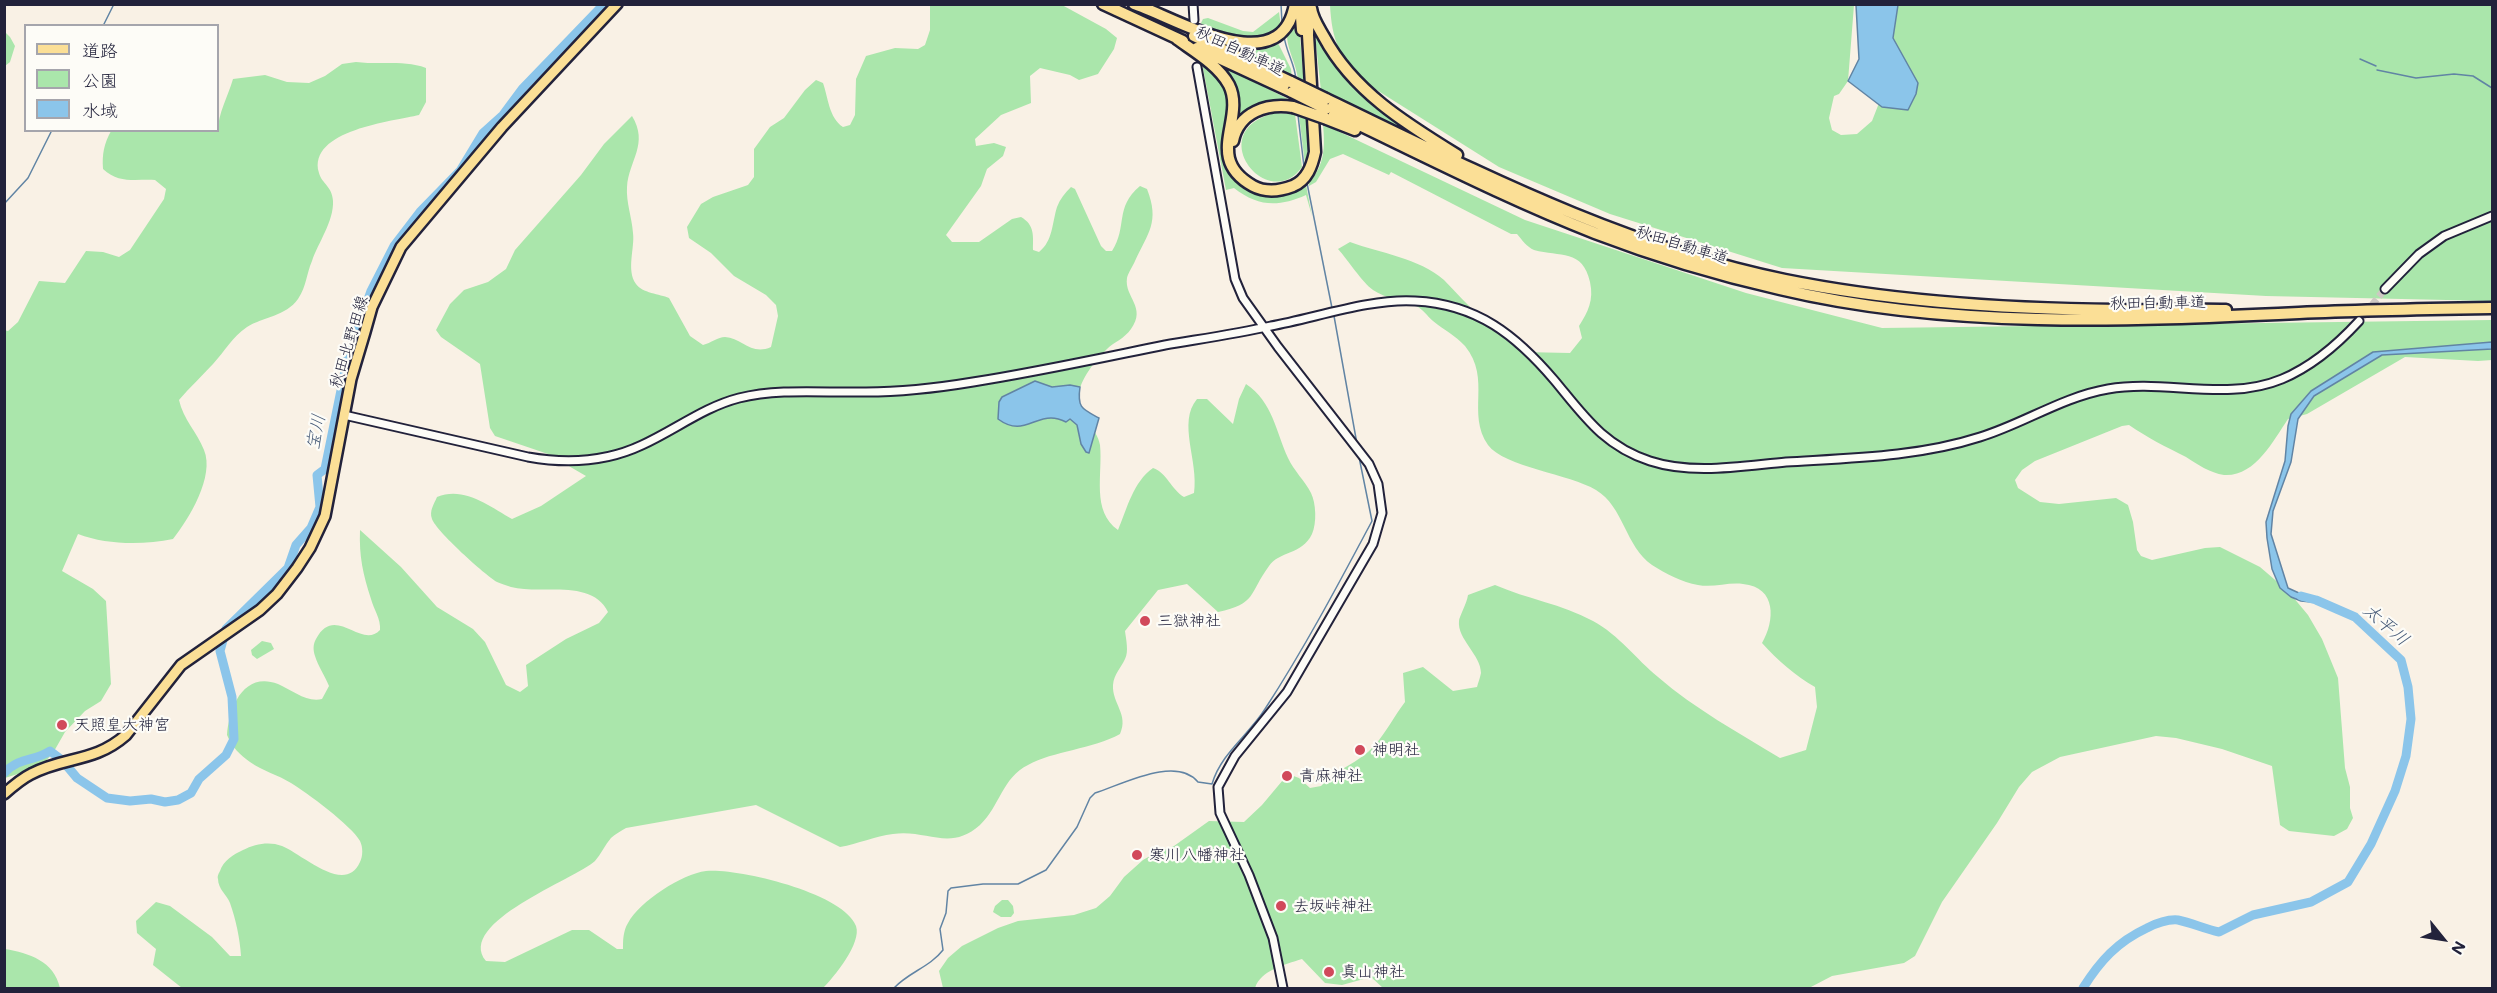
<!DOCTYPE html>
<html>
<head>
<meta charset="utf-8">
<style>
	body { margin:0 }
	#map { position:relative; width:2497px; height:993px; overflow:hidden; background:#f9f1e5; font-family:Mali,"Klee One",sans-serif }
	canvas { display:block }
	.frame { position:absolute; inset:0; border:6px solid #22223b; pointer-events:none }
	.legend { position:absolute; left:24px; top:24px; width:195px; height:108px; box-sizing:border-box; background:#fdfcf7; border:2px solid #a5a5ac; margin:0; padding:8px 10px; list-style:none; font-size:18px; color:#22223b }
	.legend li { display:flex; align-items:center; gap:12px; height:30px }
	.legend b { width:30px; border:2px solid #a5a5ac }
	.north { position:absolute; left:2413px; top:909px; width:60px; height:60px; -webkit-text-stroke:4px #fdfcf7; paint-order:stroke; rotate:120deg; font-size:16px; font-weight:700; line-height:24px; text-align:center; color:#22223b }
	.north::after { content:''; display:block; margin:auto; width:21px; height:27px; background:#22223b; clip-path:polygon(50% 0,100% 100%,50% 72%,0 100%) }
</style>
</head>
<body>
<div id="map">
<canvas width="2497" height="993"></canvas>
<div class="frame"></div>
<ul class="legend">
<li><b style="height:8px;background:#fbdf96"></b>道路</li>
<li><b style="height:16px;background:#aae6ab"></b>公園</li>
<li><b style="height:16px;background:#8bc5ea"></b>水域</li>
</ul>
<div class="north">N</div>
</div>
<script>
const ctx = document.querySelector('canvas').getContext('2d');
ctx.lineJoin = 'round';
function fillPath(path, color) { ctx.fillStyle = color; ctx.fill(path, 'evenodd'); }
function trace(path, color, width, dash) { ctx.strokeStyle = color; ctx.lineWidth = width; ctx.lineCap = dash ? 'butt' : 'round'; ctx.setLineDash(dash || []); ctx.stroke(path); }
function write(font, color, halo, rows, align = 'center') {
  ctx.font = font + ' Mali,"Klee One",sans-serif'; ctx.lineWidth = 4.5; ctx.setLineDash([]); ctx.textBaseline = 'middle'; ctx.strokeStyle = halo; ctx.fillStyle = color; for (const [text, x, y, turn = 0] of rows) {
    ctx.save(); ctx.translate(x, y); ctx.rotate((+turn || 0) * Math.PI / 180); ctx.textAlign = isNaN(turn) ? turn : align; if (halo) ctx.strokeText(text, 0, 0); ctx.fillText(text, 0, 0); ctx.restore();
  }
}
const green = new Path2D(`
	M930,5H1062L1106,29L1117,38L1114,49L1098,74L1079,80L1070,75L1040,68L1030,76L1031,103L1001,115L975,139L976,146L994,143L1006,147L1003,156L987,169L981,186L946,235L952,242H979L1012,219L1021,217C1035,225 1033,236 1033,250L1039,252C1053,241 1052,223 1057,207C1060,199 1065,193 1071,187L1075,189L1101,246L1106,251H1112C1128,226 1114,208 1140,186L1147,189C1160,222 1148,233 1135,261C1133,266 1128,273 1127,278C1124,297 1147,307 1131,329C1124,339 1114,342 1107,349C1095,360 1080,380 1078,396C1077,416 1097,427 1100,445C1103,474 1091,511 1118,530C1127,509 1133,482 1153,468C1167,473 1171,489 1184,497L1194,493C1199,461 1177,423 1197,399H1207L1233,424L1239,399L1246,384C1273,402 1276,432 1288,458C1294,471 1305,481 1311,493C1316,503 1317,523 1312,534C1302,555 1279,551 1269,566C1249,593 1257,604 1218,612L1187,584L1158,590L1125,631C1126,639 1129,652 1125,659C1121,668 1114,674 1113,685C1112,704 1129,714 1120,734C1093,749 1053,751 1028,765C1002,778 1000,806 980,825C950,852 927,829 893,834C875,836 858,844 840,847L756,805L626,828C621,831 615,834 611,838C605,845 601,854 595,861C575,879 455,923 486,961L505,962L572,930H589L617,949H623C623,941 623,931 628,923C640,901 682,874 706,871C738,868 844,893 856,926C862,943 834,977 823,988H182L153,965L156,949L137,933L136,921L156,902L170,906L212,937L230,956H241C240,939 236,920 230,903C227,895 218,889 218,879C217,876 219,873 220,871C223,861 234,854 243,850C255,844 269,841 282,846C301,853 345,896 360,862C363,856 363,847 360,841C352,826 306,792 291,783C278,775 263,771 250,762C240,755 232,747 227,735C229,708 243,671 278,684C292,690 307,703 322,699L329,686C325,676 318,666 315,656C313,650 313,644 316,639C335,603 361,650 380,630C381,619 374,610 371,599C363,574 359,557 360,530L401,567L437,607L473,629L485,642L506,685L520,692L528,686L526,665L566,639L599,623L608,612C592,578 540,595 511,587C506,585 501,584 497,582C485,575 436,531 432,519C429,511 434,504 437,497C464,486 489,506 512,519L541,506L586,476L548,454L495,436L490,428L480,364L441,337L436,330L450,304L464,290L488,282L506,269L515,250L581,175L604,144L632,116C649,144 629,160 627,187C626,202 632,218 633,233C635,248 626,270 636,284C642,293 660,294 669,298L690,336L703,345C711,343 718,337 725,337C742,338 751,356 771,347L778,316L776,305L766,295L734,276L711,253L689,238L687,227L701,204L713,197L748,185L754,177V149L770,127L784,118L805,90L816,80L823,83C828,97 829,118 843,127L850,125L855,115L856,79L866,56L895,48L918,49L925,45L930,30Z
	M1330,5H1854L1848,81L1839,94L1834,96L1829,118L1832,130L1841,135L1857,134L1872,121L1879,103L1872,5H2492V301L2266,296L1782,268L1610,214L1499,167L1364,82C1339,56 1332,41 1330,5Z
	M1279,12L1281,27C1256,47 1229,38 1203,27L1201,23L1203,19L1208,18L1243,31L1253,32Z
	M1298,13L1304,84L1298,81C1297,65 1288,52 1287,37L1277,41L1291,69L1292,78L1205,36L1245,46L1293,24Z
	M1314,26C1321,39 1326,52 1334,64C1354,96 1390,120 1422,139L1421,140L1321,91Z
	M5,32L10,37L15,46L10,62L5,66Z
	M356,62C379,65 404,60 426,68V102L419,115C394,121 307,130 319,173C322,184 332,186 333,201C334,221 318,243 312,261C306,275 307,285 298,299C286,316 263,317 247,327C232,337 225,351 213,364C202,376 190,387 179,400C183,419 197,432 204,450C215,476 189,519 173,539C143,545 107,545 78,534L62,571L93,589L106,601L111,684L101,701L85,711L65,732L53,753L40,767L5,778L4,330L8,331L18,322L39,281L65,283L86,251L103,252L119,257L130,250L164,199L166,189L155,180C135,179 119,184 103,169C102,154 104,144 111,131L218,130C218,114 228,96 233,79L265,75L287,82L309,83L325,76L342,64Z
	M1202,63C1238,93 1229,117 1227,159C1245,179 1255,200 1284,195C1292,193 1300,191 1306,185L1312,216L1306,195C1279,207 1258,207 1234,188L1226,190Z
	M1221,65L1294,102V104L1273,103L1237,128L1235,107L1219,67Z
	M1275,113L1295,114L1302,167C1268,215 1201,131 1275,113Z
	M1299,115L1308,118L1310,141L1305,164Z
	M1323,124L1525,220L1746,293L1882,328L2492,320V360L2478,361L2405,357L2307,414L2288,419C2273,441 2255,477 2224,475C2210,473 2197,464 2186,457C2166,447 2148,438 2129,425L2122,426L2035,461L2022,470L2015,480L2018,488L2040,502L2059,504L2116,498L2128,505L2133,522L2137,550L2141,556L2152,560L2205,548L2220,547L2260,567L2288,591L2308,615L2322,639L2338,678L2345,768L2350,787V808L2353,818L2347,829L2334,836L2289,831L2280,825L2272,766L2222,749L2176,738L2156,736L2060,757L2032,772L2019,787L1997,823L1942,902L1915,956L1904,963L1832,976L1809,988H1383L1371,977L1342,985L1325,983L1302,959C1284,965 1261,970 1255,988H943L939,971L948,958L962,946L998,928L1018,921L1074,915L1096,908L1110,896L1124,877L1143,860L1157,852L1174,846L1209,821L1244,822L1262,805L1288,774L1299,778L1310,788L1321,786C1336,769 1359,763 1374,746C1386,733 1394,716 1405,702L1403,673L1423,667L1453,691L1477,687C1478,683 1480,678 1481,673C1481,655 1457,639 1459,621C1459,617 1467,603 1468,595L1495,585C1527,599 1562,604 1593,621C1619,635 1636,659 1658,677C1695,709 1739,733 1780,758L1806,750L1817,707L1815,687C1796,676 1777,660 1762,643C1775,621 1777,587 1743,584C1728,582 1713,588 1698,585C1682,582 1666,574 1652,565C1625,546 1624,507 1596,490C1570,474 1504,467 1488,445C1466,413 1492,379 1465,346C1455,335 1444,330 1433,321C1427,316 1423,309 1416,306C1403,301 1385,298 1373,290C1362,282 1348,260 1338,249L1350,242C1380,253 1419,258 1444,280C1456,292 1467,305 1480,316C1494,329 1509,338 1522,352L1570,353L1582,338L1579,326C1588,312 1594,300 1590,282C1583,249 1560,257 1534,250C1527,247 1522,240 1517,234H1511L1391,172L1389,175L1343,154L1330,159L1316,182L1309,186V183C1325,164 1325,148 1323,124Z
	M262,641L271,643L274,649L257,659L252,655L251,650Z
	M1002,900H1008L1013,906L1014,913L1011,917H1001L993,912L995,906Z
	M5,949C29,953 54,961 60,988H5Z`);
const water = new Path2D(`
	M1856,5H1898L1893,38L1918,83L1916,94L1908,110L1882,107L1848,81L1859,59Z
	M2492,342V349L2382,355L2314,396L2298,419L2291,462L2273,511L2271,534L2288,588L2321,603L2301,601L2291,597L2280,588L2272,569L2267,538L2266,522L2285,461L2288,426L2291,414L2311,391L2373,352Z
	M1035,381L1052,387L1070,385L1080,387C1077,408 1082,409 1099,418L1089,453L1086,452L1081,444L1077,425L1070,419L1066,422C1062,420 1057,418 1051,418C1032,418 1021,436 998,419L999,402L1002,397Z`);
const stream = new Path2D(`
	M1281,4L1282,23
	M103,26L114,4
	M1284,36C1286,52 1295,64 1296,80
	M2360,59L2376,66
	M2377,70L2416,78L2454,74L2473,76L2492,88
	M1298,115L1304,167
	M1307,183L1332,308
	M4,204L28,178L52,130
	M1334,316L1357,444
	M894,988C909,972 930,967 943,950L940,929L946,913L948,891L951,888L983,884H1018L1046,870L1077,827L1090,798L1095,793C1121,785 1176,755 1198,782L1212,784C1221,753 1249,735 1265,709C1304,649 1338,585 1372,521L1359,457`);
const river = new Path2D(`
	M4,773C21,756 33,762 50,751L62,760L77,778L107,798L130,801L151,799L165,802L178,800L191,793L199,779L226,755L234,739L232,697L220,651L226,629L288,568L296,545L311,528L320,507L317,475L325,469L348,356L371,291L394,246L420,212L460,171L483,133L503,115L523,88L604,4
	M2083,988C2100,961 2117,942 2147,928C2157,923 2167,919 2178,920C2192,923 2205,929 2219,932L2253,915L2311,902L2348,882L2371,844L2395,791L2406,756L2411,719L2408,687L2401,660L2355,617L2316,600L2301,596`);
const tertiaryTunnel = new Path2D(`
	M2359,321L2385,289`);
const tertiary = new Path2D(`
	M1193,4L1194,20
	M1197,67L1235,279L1243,298L1278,347L1369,464L1378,484L1382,513L1373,544L1287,692L1235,756L1218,787L1220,813L1249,875L1273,938L1283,988
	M2385,289L2419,254L2444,236L2492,216
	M344,415L528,457C567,464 606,462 642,445C675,430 704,407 739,398C780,388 824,393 866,392C902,392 937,388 973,382C1037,372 1101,358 1165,345C1200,339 1236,334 1271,326C1315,318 1372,298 1415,301C1477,304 1516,335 1555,381C1584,416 1604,446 1650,461C1693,475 1742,466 1786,462C1851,458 1918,457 1980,437C2023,424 2062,397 2108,389C2165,379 2227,402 2282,379C2313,366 2337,345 2359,321`);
const primary = new Path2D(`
	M4,794C13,786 21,779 31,774C65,756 94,763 126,735L181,665L260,610L277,594L297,568L310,548L325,516L351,379L365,332L372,307L401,247L502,127L617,4`);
const motorway = new Path2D(`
	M1103,4L1183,41
	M1134,4C1176,18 1281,84 1295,4
	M1300,4L1302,30
	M1311,8C1312,18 1319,28 1324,37C1353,91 1405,123 1457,155
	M1194,36L1291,82
	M1177,39C1195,52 1218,65 1229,85C1246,119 1203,158 1253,186C1266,193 1280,191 1293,186C1307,180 1312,166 1315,152L1308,35L1309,4
	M1197,48L1292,92
	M1326,99C1474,170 1622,247 1785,280C1894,302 2007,309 2118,310C2154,311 2190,309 2226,310
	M1326,109C1415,151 1503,197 1595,233C1655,256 1718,275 1780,289C1948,329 2128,321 2299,313C2363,310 2428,309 2492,308
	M1327,119L1355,130
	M1233,141C1239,112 1267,103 1293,107`);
const motorwayBridge = new Path2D(`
	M1291,82L1326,99
	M1292,92L1326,109
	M1293,107L1327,119`);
const markers = [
	[1145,621,6,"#d1495b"],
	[62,725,6,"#d1495b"],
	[1360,750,6,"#d1495b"],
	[1287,776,6,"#d1495b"],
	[1137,855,6,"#d1495b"],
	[1281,906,6,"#d1495b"],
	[1329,972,6,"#d1495b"]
];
const streetNames = [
	["秋田自動車道",1240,51,25],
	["秋田自動車道",1682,245,17],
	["秋田自動車道",2158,303,-1],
	["秋田北野田線",349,342,-73]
];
const poiNames = [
	["三獄神社",1157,621],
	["天照皇大神宮",74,725],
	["神明社",1372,750],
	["青麻神社",1299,776],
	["寒川八幡神社",1149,855],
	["去坂峠神社",1293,906],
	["真山神社",1341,972]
];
const waterNames = [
	["宝川",316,432,-79],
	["太平川",2386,625,41]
];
fillPath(green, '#aae6ab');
fillPath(water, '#8bc5ea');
trace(water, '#6184a4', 1.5);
trace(stream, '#6184a4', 1.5);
trace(river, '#8bc5ea', 9);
trace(tertiaryTunnel, '#cec8c3', 7, [7, 3.5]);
trace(tertiary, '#22223b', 11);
trace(primary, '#22223b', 14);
trace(motorway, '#22223b', 15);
trace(tertiary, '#fdfcf7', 7);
trace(primary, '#fbdf96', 9);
trace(motorway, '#fbdf96', 10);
trace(motorwayBridge, '#22223b', 15, []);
trace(motorwayBridge, '#fbdf96', 10);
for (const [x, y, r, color] of markers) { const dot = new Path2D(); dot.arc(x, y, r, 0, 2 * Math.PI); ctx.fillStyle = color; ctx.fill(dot); trace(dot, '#fdfcf7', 2); }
write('16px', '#22223b', '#fdfcf7', streetNames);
write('16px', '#22223b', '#fdfcf7', poiNames, 'left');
write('italic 18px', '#475b78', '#fdfcf7', waterNames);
</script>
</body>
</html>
